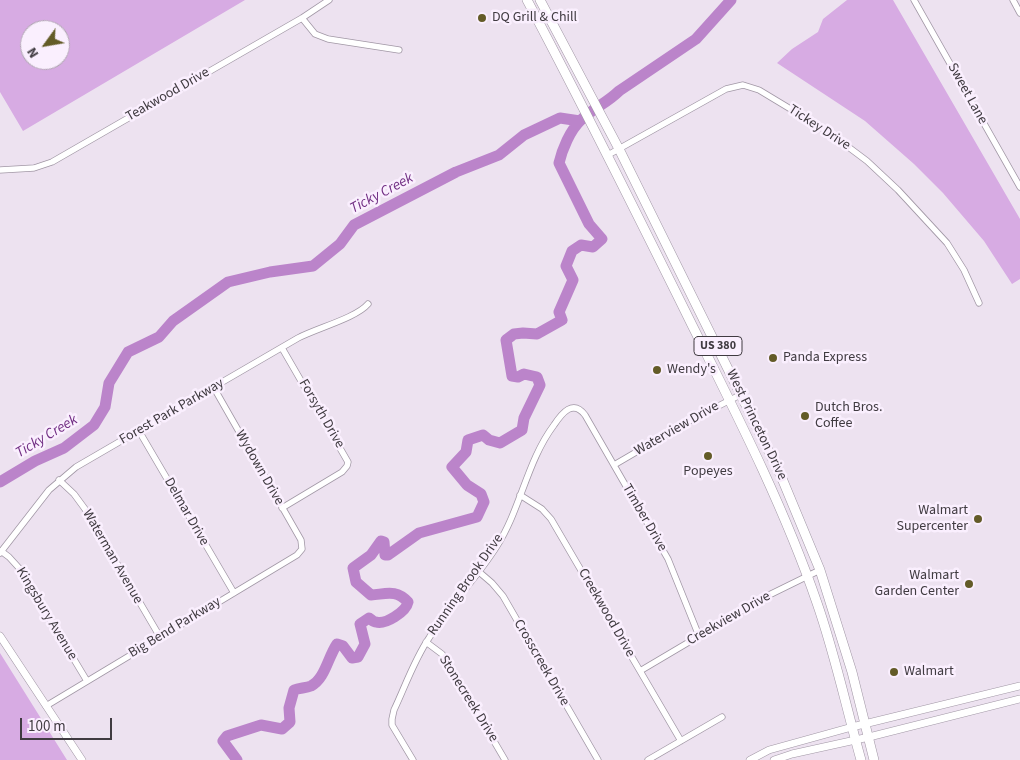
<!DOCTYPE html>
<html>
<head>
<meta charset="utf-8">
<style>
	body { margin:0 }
	#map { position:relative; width:1020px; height:760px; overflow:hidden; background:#ede2f0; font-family:"Source Sans 3",sans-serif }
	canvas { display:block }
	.north { position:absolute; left:20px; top:20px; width:50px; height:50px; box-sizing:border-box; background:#faeffe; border:1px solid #b0a7b2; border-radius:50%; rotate:238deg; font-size:14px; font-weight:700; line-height:20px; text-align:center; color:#403b41 }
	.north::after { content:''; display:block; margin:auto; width:18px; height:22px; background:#635b27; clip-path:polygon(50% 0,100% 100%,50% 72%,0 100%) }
	.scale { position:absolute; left:20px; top:718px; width:92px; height:22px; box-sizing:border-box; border:2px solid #403b41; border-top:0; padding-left:6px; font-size:15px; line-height:18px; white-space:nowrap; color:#403b41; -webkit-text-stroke:4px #faeffe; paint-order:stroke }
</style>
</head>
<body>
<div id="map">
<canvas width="1020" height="760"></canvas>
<div class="north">N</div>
<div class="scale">100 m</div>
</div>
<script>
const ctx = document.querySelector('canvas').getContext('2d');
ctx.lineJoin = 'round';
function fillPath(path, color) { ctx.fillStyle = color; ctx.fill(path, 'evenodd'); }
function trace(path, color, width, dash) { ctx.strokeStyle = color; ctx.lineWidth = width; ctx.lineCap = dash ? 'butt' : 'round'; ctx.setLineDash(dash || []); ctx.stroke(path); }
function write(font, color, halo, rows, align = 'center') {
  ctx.font = font + ' "Source Sans 3",sans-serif'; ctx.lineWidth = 5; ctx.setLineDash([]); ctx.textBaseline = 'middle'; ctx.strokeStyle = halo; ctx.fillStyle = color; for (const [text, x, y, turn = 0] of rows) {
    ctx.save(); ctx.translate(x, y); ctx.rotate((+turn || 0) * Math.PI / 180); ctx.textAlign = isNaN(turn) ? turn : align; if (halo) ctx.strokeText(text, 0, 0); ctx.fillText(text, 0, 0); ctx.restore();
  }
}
const green = new Path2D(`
	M0,0H245L23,131L0,92ZM30,30H60V60H30Z
	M847,0H893L1020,219V279L1012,284L984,241L943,193L914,164L865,121L777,63L792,49L818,32L823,19Z
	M0,653L67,760H0Z`);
const river = new Path2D(`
	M0,482L35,461L64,448L94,425L105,407L109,383L128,352L159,337L173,321L228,282L270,272L313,266L340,244L354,225L456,172L499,155L524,135L560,118L580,121
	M237,760L223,741L227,736L261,725L282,729L290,722L289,708L294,690C299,688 306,688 311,686C325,679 328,657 337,644L343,646L352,658L358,657L365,644L360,624L369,618C371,619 373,622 376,622C385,625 406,612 408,602C396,589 386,594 371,595L356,582L353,568L371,555L381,541L384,542L385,555H388L419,533L477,517L484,502L481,494L467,485L452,467L466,452L468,440L483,435L489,440L500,443L522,430L524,418L540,385L537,377L524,374L518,377L512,376L506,340L514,334L523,333L537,334L562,320L559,312L573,280L566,266L572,251L581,245L593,247L602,239L589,224L559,163C562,150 570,130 581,120C592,109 607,103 619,91L696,39L731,0`);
const minor = new Path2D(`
	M914,0L1020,187
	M1013,0L1020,13
	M302,18L315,34L328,39L399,50
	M608,155L726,89L743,85L759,90L827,131L867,161L898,190L947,243L964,270L979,303
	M0,170L34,168L52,162L302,18L329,0
	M282,348L348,462L347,466L342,472L282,508
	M139,431L234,593
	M614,465L691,420L742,394
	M59,480L74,494L85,509L160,637
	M520,495L542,509L551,519L681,741
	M1,551L9,557L19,568L87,681
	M0,553L49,490L76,467L298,338C317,328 356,318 368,304
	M478,571L492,583L503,596L598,760
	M426,642L442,654L451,668L505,760
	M640,671L765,597L820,570
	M46,706L297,555L302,549L301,540L214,388
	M413,760L392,725V719L394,710C405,687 414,660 429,638C449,606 477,578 497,546C521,508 527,461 554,425C562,413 573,399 585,415L668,559L699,636
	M648,760L722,717`);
const tertiary = new Path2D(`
	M0,636L82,760
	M750,760L769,750L852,727L1020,686
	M774,760L792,754L869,737L1020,699`);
const trunk = new Path2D(`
	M527,0C584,107 638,216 692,325C737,415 784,507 817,603C835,654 846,707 861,760
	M540,0L619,149L781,476L820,570L852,672L874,760`);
const markers = [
	[482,18,5,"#635b27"],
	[773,358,5,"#635b27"],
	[657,370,5,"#635b27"],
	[805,416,5,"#635b27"],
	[708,456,5,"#635b27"],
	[978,519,5,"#635b27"],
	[969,584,5,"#635b27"],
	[894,672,5,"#635b27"]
];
const shields = [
	[718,346,48]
];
const shieldNames = [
	["US 380",718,346]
];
const poiNames = [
	["DQ Grill & Chill",492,18],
	["Panda Express",783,358],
	["Wendy's",667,370],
	["Dutch Bros.",815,408],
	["Coffee",815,424],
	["Popeyes",708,472,"center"],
	["Walmart",968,511,"right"],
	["Supercenter",968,527,"right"],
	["Walmart",959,576,"right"],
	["Garden Center",959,592,"right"],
	["Walmart",904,672]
];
const streetNames = [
	["Sweet Lane",967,94,61],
	["Teakwood Drive",168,95,-30],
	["Tickey Drive",819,128,33],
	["Forest Park Parkway",172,412,-30],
	["Forsyth Drive",321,414,60],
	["West Princeton Drive",756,425,64],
	["Waterview Drive",677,429,-30],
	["Wydown Drive",259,468,60],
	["Delmar Drive",186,512,60],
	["Timber Drive",644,518,60],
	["Waterman Avenue",112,557,60],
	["Running Brook Drive",466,585,-55],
	["Creekwood Drive",606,613,60],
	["Kingsbury Avenue",46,614,59],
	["Creekview Drive",729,619,-30],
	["Big Bend Parkway",175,628,-31],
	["Crosscreek Drive",541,663,60],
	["Stonecreek Drive",468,699,58]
];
const waterNames = [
	["Ticky Creek",382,194,-28],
	["Ticky Creek",47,437,-31]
];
fillPath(green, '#d7abe3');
trace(river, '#bb84ca', 11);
trace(minor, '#a197a5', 7);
trace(tertiary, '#a197a5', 8);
trace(trunk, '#a197a5', 10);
trace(minor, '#fff', 5.5);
trace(tertiary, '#fff', 7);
trace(trunk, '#fff', 9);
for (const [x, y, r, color] of markers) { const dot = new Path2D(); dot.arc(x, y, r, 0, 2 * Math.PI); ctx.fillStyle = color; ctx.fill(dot); trace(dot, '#faeffe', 2); }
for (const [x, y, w] of shields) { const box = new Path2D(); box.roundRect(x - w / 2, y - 9.5, w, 19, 4); ctx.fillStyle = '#faeffe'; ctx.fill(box); trace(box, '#403b41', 1); }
write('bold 12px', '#403b41', null, shieldNames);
write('14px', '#403b41', '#faeffe', poiNames, 'left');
write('14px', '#403b41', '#faeffe', streetNames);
write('italic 15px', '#722f84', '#faeffe', waterNames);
</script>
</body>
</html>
